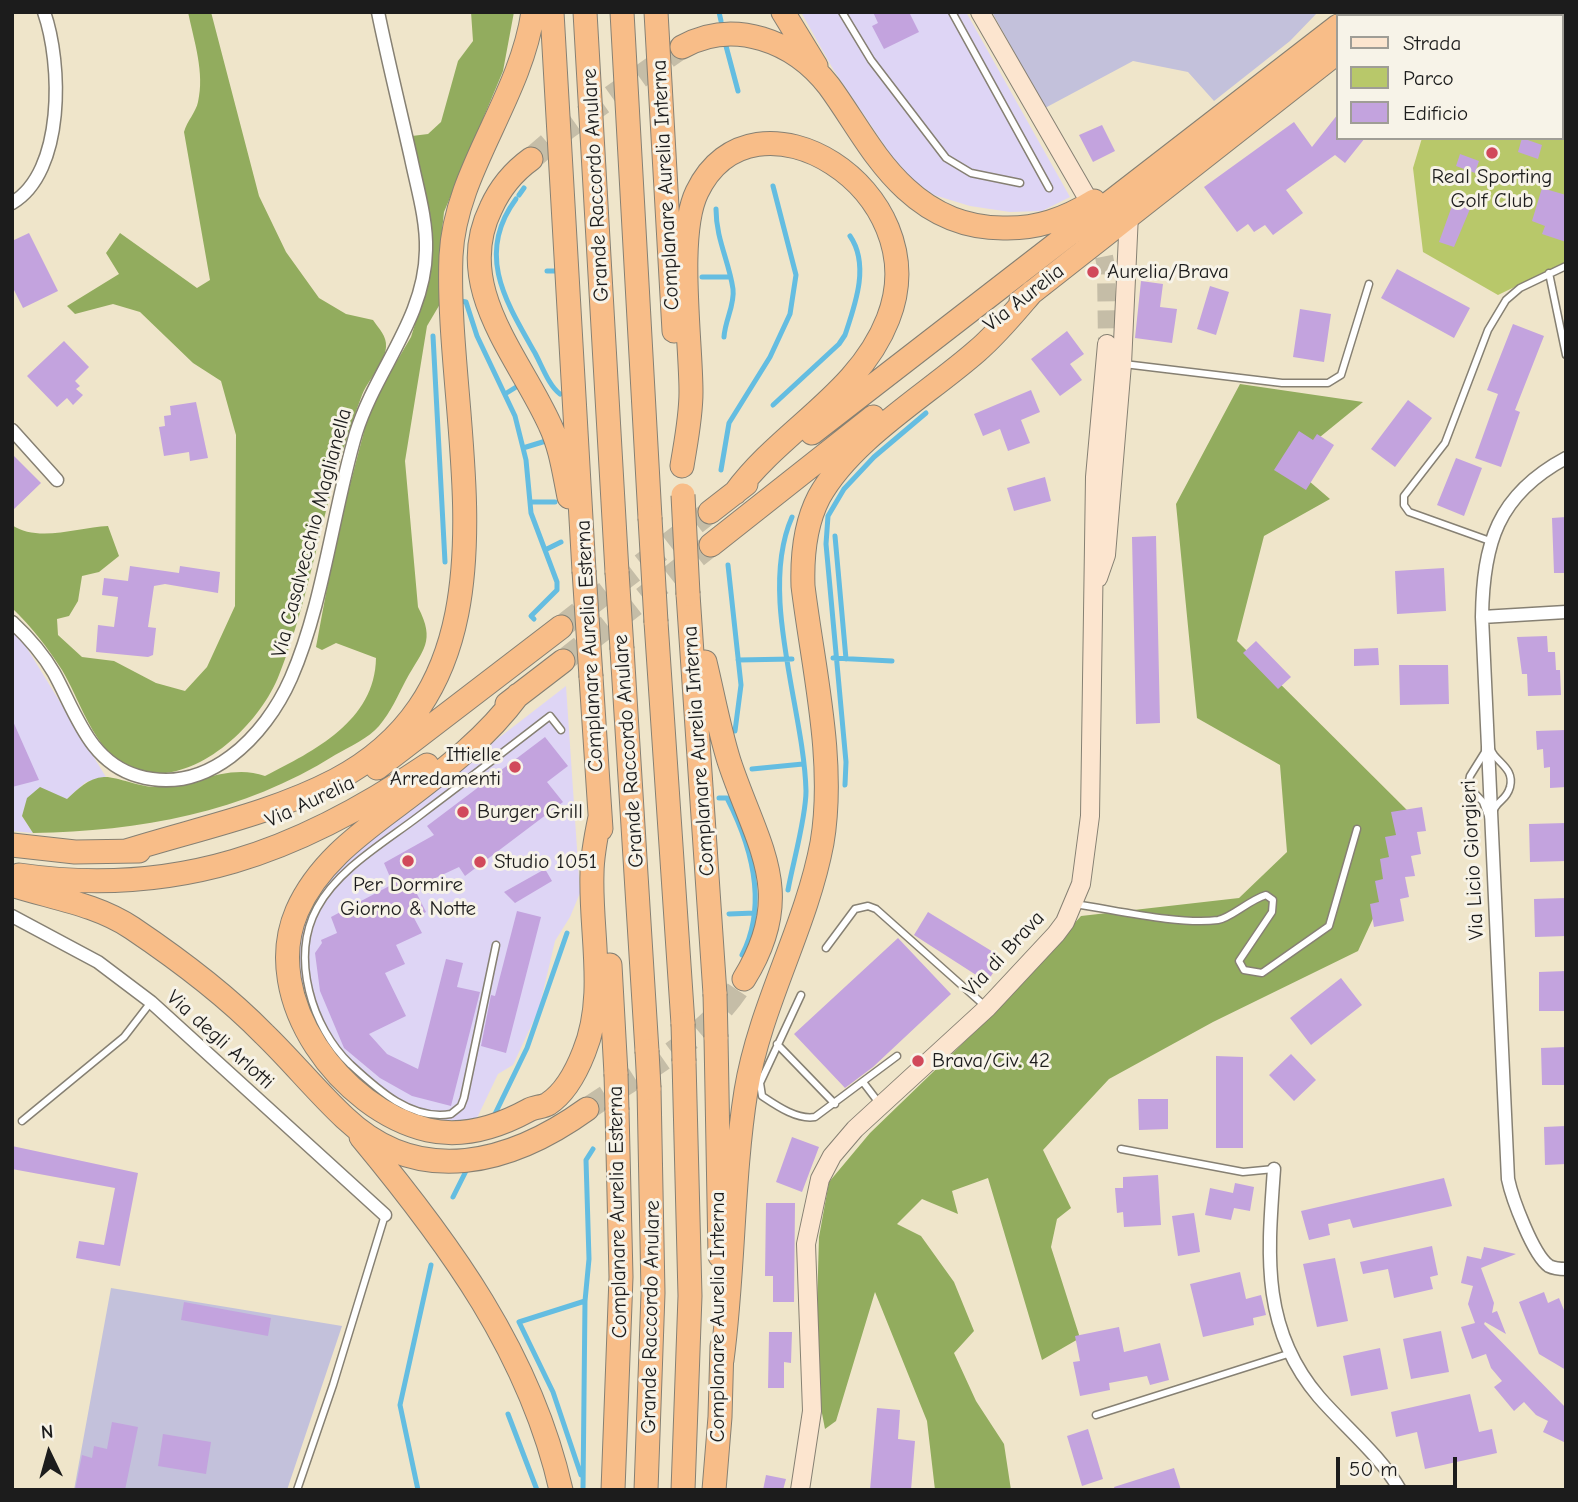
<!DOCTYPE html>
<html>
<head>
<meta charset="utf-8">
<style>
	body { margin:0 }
	#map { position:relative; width:1578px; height:1502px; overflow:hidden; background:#efe5ca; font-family:"Comic Neue",sans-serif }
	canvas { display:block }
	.frame { position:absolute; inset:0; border:14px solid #1c1c1c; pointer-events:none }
	.legend { position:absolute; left:1336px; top:14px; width:228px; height:126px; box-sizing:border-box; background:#f7f3e8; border:2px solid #9f9d96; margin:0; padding:9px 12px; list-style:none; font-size:21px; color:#1c1c1c }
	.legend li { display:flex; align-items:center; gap:14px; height:35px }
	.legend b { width:35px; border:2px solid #9f9d96 }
	.north { position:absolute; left:14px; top:1418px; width:70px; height:70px; -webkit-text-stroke:5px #f7f3e8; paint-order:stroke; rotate:355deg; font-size:19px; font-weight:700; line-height:28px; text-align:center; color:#1c1c1c }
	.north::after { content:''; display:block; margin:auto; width:24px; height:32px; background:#1c1c1c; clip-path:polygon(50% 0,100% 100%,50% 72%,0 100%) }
	.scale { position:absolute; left:1336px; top:1457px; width:121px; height:32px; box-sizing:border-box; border:4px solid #1c1c1c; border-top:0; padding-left:9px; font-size:21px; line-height:24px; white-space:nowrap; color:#1c1c1c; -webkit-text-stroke:5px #f7f3e8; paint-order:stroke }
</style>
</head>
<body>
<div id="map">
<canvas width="1578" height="1502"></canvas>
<div class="frame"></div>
<ul class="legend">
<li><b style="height:9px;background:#fce5cf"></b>Strada</li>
<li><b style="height:19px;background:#b8c86a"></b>Parco</li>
<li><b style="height:19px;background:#c3a3de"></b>Edificio</li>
</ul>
<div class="north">N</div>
<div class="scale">50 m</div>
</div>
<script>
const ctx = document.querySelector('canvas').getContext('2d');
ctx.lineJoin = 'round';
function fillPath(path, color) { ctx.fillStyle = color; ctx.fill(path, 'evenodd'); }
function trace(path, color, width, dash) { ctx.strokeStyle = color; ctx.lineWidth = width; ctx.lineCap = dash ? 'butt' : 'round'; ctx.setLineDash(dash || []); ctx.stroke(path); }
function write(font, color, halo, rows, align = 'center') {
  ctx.font = font + ' "Comic Neue",sans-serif'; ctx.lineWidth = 6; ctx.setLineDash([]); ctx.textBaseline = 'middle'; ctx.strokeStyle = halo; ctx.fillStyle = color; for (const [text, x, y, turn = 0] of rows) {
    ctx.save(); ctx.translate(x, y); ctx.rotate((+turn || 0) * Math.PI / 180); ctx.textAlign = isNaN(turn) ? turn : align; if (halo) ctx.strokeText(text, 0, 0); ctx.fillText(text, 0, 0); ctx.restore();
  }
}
const built = new Path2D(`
	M801,12H966L1070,197L1042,211L1010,212L970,206L934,195L913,180L891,155L833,69Z
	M12,631L22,640L106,777L86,782L67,799L22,816L33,833L12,831Z
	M566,686L580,893L570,917L555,941L539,1009L513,1065L498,1074L477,1118L453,1121L424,1118L397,1107L365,1084L341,1057L309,1003L300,979L299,953L305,917L323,884L355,849Z`);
const industrial = new Path2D(`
	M992,12H1318L1290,41L1214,101L1188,72L1133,61L1045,108Z
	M111,1288L342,1326L287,1490H74Z`);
const green = new Path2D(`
	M1518,12H1566V262L1498,295L1423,252L1413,168L1422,138H1562V16H1515Z`);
const forest = new Path2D(`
	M188,12H211L259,196L286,252L319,298L346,314L373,320C379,329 387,336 386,347C385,363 368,380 362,395C352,422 342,452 334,481C316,545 304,613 279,675C260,724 198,784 141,772C97,762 82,703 62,670C47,647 32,627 12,608V525C38,543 79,527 108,526L119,556L99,572L82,576L78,601L69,616L57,619L58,635L82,657L114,661L156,683L185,691L207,667L235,606L236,435L221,381L193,363L140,312L113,304L75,314L67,306L119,274L106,253L120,233L197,288L210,280L184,132C187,121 196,112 198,102C205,73 194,41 188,12Z
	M471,12H514L503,71L444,212L440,249V304L427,326L405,461L418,607C436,642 423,649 406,680C398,695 391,712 379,726C369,738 349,747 335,755C243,813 140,831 33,833L22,816L27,798L40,787L67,799C78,789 88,778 104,777C115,776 139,787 157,787C193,786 229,763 265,776C314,751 375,721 376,658L336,643L322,650L316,647L337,534L371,405L411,337L425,292L412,136L428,134L441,122L458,61L473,41Z
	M1240,384L1363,402L1288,463L1330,499L1264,536L1237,641L1418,821L1358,951L1213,1022L1109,1079L1043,1150L1071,1208L1057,1219L1051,1247L1080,1338L1042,1360L988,1178L952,1191L958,1214L922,1199L897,1224L921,1236L954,1282L974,1331L954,1353L976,1401L1004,1444L1011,1490H935L927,1421L875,1292L836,1421L825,1429L815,1377L819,1237L829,1182L870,1133L991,1016L1081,916L1239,898L1287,852L1280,765L1197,718L1176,504Z`);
const stream = new Path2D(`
	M719,12L721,21
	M726,46L738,91
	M519,195L524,188
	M516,199C475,254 506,302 535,353C542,366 549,386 560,394
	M716,209C716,239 729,261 733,289C735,305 725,320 724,337
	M547,271H555
	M702,277H730
	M461,301L466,302L477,336L515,416L526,460L531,513L557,582V590L531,616L534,619
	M433,336L445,562
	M505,394L521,384
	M773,405L839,344L845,335C855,305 870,265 850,236
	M523,448L549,440
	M721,470L729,423L770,357L790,314L796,275L773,186
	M530,502H555
	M835,536L846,659
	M547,549L561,542
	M728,565L741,685L735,731
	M833,658L892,661
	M738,660L792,659
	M752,769L803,764
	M845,785L846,762L826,544L828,516L844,489L874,457L926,413
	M719,798H727C752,847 768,904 742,955
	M788,890C793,862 806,818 806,791C804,709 758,594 792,517
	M729,914L755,913
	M493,1118L527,1048L567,933
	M453,1197L468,1167
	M508,1414L537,1490
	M581,1475L553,1392L519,1322L585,1301
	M418,1490L400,1405L431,1265
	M583,1490L585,1301L589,1259L586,1160L593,1149`);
const building = new Path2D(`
	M873,12H909L919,32L884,49L872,26L878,23Z
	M1338,114V138H1365L1345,163L1335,155L1286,190L1303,213L1273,235L1265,225L1254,232L1248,224L1237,232L1204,187L1294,122L1312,147Z
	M1102,125L1115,151L1093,162L1079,135Z
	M1522,138L1542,145L1538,159L1518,152Z
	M1460,154L1479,161L1475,173L1456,166Z
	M1542,188L1566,195V242L1542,234L1545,226L1532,221Z
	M1453,203L1470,209L1454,247L1439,242Z
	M29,233L58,291L23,308L12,286V241Z
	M1397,269L1470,308L1454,338L1381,298Z
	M1141,281L1163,284L1160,307L1177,309L1172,343L1135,338Z
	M1210,286L1229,292L1216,335L1197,329Z
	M1300,309L1331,314L1324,362L1293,357Z
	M1513,324L1544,336L1515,410L1520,412L1501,467L1475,458L1498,394L1487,390Z
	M1067,331L1084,354L1070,364L1082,380L1060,396L1031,359Z
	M64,341L89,367L75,381L80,386L76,389L83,395L73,405L67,398L57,407L27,376Z
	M1031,390L1040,412L1021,420L1030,443L1008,451L1000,429L983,436L974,414Z
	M1408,400L1432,418L1395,467L1371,449Z
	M196,402L208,458L190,461L189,452L164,456L159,427L165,426L164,416L171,415L170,406Z
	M1299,431L1313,440L1317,434L1334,445L1306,490L1274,470Z
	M12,454L41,483L12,511Z
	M1456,458L1482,468L1464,516L1437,505Z
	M1045,477L1051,501L1014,511L1007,488Z
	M1566,517V573H1554L1552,518Z
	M1156,536L1160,723L1136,724L1132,537Z
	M130,566L179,573L180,566L220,572L218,593L165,584L154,586L148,627L156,628L153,655L148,657L96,652L98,625L114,627L118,597L102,595L104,578L128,581Z
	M1444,568L1446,611L1397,614L1395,571Z
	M1547,636L1548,652H1555L1556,670H1560L1561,695L1528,696L1527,674H1522L1517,637Z
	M1256,641L1291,677L1278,689L1243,653Z
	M1378,648L1379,665L1354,666V649Z
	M1399,665H1448L1449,704L1400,705Z
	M12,719L39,780L12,787Z
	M1566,730V787L1550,788V767L1544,768L1543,749L1537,750L1536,731Z
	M545,737L568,766L547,782L563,802L465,876L459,867L414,888L426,912L414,918L422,933L396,945L405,964L385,973L406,1016L369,1034L387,1054L418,1069L446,959L463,963L457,987L480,992L451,1106L412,1096L380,1078L344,1048L320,991L315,953L322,943L321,940L337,933L331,917L393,884L384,863L434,835L427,826Z
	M1422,807L1426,831L1417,832L1421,854L1411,856L1415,876L1405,877L1409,897L1400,899L1404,921L1374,927L1370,904L1379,902L1375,881L1383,879L1380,859L1389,857L1385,837L1396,835L1391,812Z
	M1566,823V861L1530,862L1529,824Z
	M545,869L552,881L515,903L504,892Z
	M1566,898V936L1535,937L1534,899Z
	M517,911L541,917L506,1053L481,1046L491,995L495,996Z
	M928,912L1003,958L987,982L914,935Z
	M898,938L951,994L873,1067L845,1088L794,1034Z
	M1566,971V1011H1539V972Z
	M1341,978L1362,1005L1311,1045L1290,1018Z
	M1566,1047V1085H1542L1541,1048Z
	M1291,1054L1316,1080L1294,1101L1269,1075Z
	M1216,1056L1243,1057V1148H1216Z
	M1138,1099H1168V1129L1139,1130Z
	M1566,1126V1164L1545,1165L1544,1127Z
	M792,1137L819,1147L802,1192L776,1182Z
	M12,1146L138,1173L120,1266L76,1258L79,1241L104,1245L115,1188L12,1169Z
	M1158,1175L1161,1225L1124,1227L1123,1212L1117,1213L1115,1188H1123V1177Z
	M1444,1178L1452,1206L1353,1228L1350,1219L1328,1224L1330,1235L1309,1240L1301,1211Z
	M1235,1183L1254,1187L1250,1211L1234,1208L1231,1220L1205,1215L1210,1188L1233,1193Z
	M766,1203H795L794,1302H773V1276H765Z
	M1194,1213L1200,1252L1178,1256L1172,1216Z
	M1432,1246L1438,1275L1430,1277L1433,1289L1394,1298L1388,1269L1363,1274L1360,1262Z
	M1484,1247L1516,1254L1481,1268L1494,1303L1492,1313L1497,1311L1506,1334L1485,1322L1484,1324L1566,1408V1443L1543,1432L1548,1421L1536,1415L1524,1402L1514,1411L1494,1387L1502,1381L1491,1368L1486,1354L1472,1359L1461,1327L1475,1323L1468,1304L1473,1286L1461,1283L1467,1256L1481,1259Z
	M1335,1258L1348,1321L1317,1327L1303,1264Z
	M1240,1272L1246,1299L1261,1295L1266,1315L1253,1318L1254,1325L1203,1337L1190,1284Z
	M1544,1292L1548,1303L1559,1298L1566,1315V1370L1539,1354L1519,1302Z
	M184,1302L271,1318L268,1336L181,1320Z
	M1119,1327L1124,1352L1160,1343L1169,1380L1150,1385L1147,1376L1109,1383L1110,1390L1080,1396L1073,1362L1080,1361L1075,1336Z
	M1441,1331L1449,1372L1411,1379L1403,1339Z
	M769,1332H792L791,1363L784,1362V1388H768Z
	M1380,1348L1388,1389L1351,1396L1343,1356Z
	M1470,1394L1479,1432L1492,1429L1497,1453L1425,1469L1417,1432L1396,1437L1391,1412Z
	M877,1408L900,1410L898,1439L915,1441L911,1490H870Z
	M112,1422L138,1427L125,1490H75L82,1455L92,1458L94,1446L107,1449Z
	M1088,1429L1103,1479L1082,1486L1067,1436Z
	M163,1434L211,1442L206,1474L158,1466Z
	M1174,1468L1181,1490H1115L1114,1487Z
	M766,1475L786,1479L783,1490H763Z`);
const secondaryTunnel = new Path2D(`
	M1099,230L1106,267L1107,344`);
const highwayTunnel = new Path2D(`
	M531,159L567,128L682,47
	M561,627L710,512
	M563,661L711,545
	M587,1109C641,1072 711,1037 744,979`);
const lane = new Path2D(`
	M842,12L871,60L946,158L971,173L1020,183
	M952,12L1049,188
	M1549,273L1566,355
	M1124,364L1282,383H1328L1341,375L1369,284
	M1490,541L1409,512L1404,505V496L1445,443L1488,330L1506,300L1520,288L1566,266
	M1487,728C1488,737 1488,748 1494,755C1502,765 1514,771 1510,787C1505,805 1493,797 1491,824L1483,802L1468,786L1470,776L1485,752Z
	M1075,904C1116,910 1179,925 1218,920C1231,918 1249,900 1266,895L1273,900L1272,912L1239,961L1244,970L1262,973L1329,926L1357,829
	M496,945L464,1098L461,1106L451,1114C411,1121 377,1089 350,1064C312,1028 290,957 317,908C338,869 385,842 419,816C463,783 506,750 550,716L561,730
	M826,948L855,909L868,906L876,909L985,1006
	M801,995L760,1083L762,1096C777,1106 797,1120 815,1117L897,1056
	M777,1044L835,1104
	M863,1082L879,1103
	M22,1121L124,1037L151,1002
	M1121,1149L1243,1172L1274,1169
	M1096,1415L1291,1353
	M297,1490L333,1385L385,1215`);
const street = new Path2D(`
	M12,203C65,172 62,63 44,12
	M12,430L57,480
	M1566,458C1497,495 1483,544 1482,617L1508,1179C1512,1198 1533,1255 1549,1266C1555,1269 1560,1269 1566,1269
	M1482,617L1566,612
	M12,622C28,637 43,654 54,673C76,713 89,762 138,776C207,796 265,737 291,678C323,605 333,511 356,433C376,369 425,319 426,250C427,220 417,187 411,158C400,109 388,61 378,12
	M12,916L98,962L151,1002L385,1215
	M1274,1169C1268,1253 1260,1328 1319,1397C1345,1427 1380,1455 1400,1490`);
const secondary = new Path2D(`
	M980,12L1085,194
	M1098,578L1106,555L1122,364L1129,214
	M800,1490L812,1411L806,1244L820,1179L832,1156L855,1129L987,1008L1056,934L1065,922L1081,884L1090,816L1095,477L1107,344`);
const highway = new Path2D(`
	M552,12L584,571
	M585,12L617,572
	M622,12L650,518
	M656,12L674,331
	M783,12L816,66
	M1352,16L1357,12
	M1387,16L1392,12
	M682,47C734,18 794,41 829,86C854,120 874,160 906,189C933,214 966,228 1003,228C1037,229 1065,219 1094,201
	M531,159C513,172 500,188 491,208C452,287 519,356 550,425C561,448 564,473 569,497
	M1021,301L1338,52
	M812,433L1338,26
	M682,466C686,441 691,417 691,392C691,341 676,235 697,192C753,75 939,190 888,319C859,394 781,430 735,493
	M710,512L746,484
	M711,545L873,417
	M688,594L715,994
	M656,622L683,1024
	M622,649L647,1051
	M705,662C713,695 719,729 729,761C757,846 798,892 744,979
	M591,677L601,829
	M518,695C487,737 447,768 406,799C364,831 319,861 297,911C259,999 342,1110 428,1130C463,1138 498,1127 529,1110C535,1107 543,1107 548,1104C565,1093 577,1070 584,1052C607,996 590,932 592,874C592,855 596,836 600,817
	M507,704L563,661
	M377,768L561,627
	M12,845L75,852L139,851
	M126,851C196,829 271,814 336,780C532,676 444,430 451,256C455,171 520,100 533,12
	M19,875C176,898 299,852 427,765
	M12,885C52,898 96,904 132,928C178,959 225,994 264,1034C292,1061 317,1092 345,1118C420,1189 512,1163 587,1109
	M610,965L616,1074
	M716,1037L720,1256
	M361,1137C449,1243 530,1353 561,1490
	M722,1360C734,1271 732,1179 746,1091C760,1005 806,928 822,843C836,761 813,668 803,586C802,556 805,524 819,497C851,439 927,395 977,351C997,334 1014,313 1032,292
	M613,1490L621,1277L617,1110
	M646,1490L653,1293L649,1088
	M683,1490L690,1296L684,1061
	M714,1490L720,1417L722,1346`);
const highwayBridge = new Path2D(`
	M683,495L688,594
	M650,518L656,622
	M584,571L591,677
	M617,572L622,649
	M715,994L716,1037
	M683,1024L684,1061
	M647,1051L649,1088
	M616,1074L617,1110`);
const markers = [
	[1492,153,7,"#d1495b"],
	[1093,272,7,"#d1495b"],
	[515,767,7,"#d1495b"],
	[463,812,7,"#d1495b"],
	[408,861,7,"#d1495b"],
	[480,862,7,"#d1495b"],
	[918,1061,7,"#d1495b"]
];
const poiNames = [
	["Real Sporting",1492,177,"center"],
	["Golf Club",1492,201,"center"],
	["Aurelia/Brava",1107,272],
	["Ittielle",501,755,"right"],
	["Arredamenti",501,779,"right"],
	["Burger Grill",477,812],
	["Studio 1051",494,862],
	["Per Dormire",408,885,"center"],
	["Giorno & Notte",408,909,"center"],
	["Brava/Civ. 42",932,1061]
];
const streetNames = [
	["Grande Raccordo Anulare",596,185,-93],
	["Complanare Aurelia Interna",666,185,-93],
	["Via Aurelia",1024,298,-38],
	["Via Casalvecchio Maglianella",312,533,-75],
	["Complanare Aurelia Esterna",590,646,-93],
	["Grande Raccordo Anulare",629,751,-94],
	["Complanare Aurelia Interna",699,751,-94],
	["Via Aurelia",310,802,-25],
	["Via Licio Giorgieri",1473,860,-93],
	["Via di Brava",1004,954,-47],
	["Via degli Arlotti",220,1040,42],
	["Complanare Aurelia Esterna",618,1212,-91],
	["Grande Raccordo Anulare",651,1317,-89],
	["Complanare Aurelia Interna",718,1317,-90]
];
fillPath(built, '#ded5f5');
fillPath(industrial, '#c3c1db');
fillPath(green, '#b8c86a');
fillPath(forest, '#92ac5e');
trace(stream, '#64bde1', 5);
fillPath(building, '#c3a3de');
trace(secondaryTunnel, '#c5bda7', 18, [18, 9]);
trace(highwayTunnel, '#c5bda7', 23, [23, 11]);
trace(lane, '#868073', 9);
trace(street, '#868073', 15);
trace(secondary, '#868073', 20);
trace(highway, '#868073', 25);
trace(lane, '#fff', 6);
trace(street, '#fff', 12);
trace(secondary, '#fce5cf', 18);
trace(highway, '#f8bd88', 23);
trace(highwayBridge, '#868073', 25, []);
trace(highwayBridge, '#f8bd88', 23);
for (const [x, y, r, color] of markers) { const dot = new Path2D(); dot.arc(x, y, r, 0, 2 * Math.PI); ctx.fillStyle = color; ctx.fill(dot); trace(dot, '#f7f3e8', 2.5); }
write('21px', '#1c1c1c', '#f7f3e8', poiNames, 'left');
write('21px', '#1c1c1c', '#f7f3e8', streetNames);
</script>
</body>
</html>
